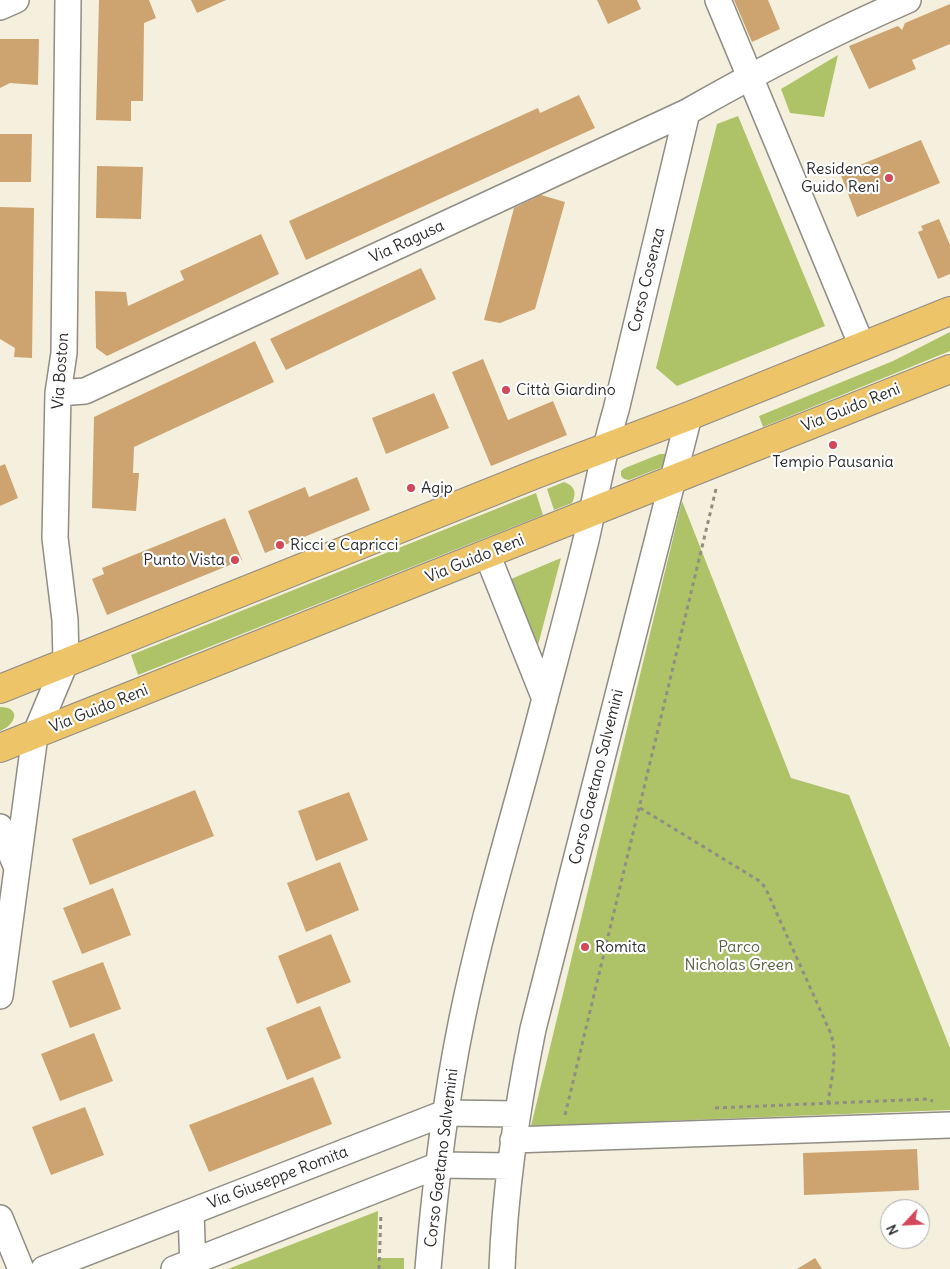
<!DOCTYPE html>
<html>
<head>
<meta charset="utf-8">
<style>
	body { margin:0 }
	#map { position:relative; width:950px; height:1269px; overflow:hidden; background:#f5efde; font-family:Delius,sans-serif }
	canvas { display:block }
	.north { position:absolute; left:880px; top:1199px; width:50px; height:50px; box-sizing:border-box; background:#fff; border:1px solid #aaa; border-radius:50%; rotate:245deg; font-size:14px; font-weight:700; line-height:20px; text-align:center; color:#2b2b2b }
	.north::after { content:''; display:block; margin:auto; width:18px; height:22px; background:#d1495b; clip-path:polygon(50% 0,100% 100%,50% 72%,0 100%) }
</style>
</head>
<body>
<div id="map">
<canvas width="950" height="1269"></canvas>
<div class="north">N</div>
</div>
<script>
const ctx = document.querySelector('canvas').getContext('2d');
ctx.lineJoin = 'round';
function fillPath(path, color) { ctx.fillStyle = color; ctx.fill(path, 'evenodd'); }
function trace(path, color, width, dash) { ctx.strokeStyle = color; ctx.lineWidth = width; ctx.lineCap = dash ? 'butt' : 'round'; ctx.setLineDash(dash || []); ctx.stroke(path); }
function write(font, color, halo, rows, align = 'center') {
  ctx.font = font + ' Delius,sans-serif'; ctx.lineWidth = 4.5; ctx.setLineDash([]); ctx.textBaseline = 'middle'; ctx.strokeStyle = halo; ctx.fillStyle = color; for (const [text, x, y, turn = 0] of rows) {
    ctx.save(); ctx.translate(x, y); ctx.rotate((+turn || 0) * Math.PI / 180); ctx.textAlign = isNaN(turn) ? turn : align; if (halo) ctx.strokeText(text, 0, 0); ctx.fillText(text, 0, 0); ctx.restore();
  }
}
const green = new Path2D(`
	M838,55L824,117L790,113L781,89Z
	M738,116L825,326L677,386L656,368L717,124Z
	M950,332V351L763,427L759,416L893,361Z
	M660,454H665L669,458L665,466L629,480L624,479L621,476V471L625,468Z
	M564,482C575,486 577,493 572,503L554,510L547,489Z
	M536,493L543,515L138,675L131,655Z
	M682,501L791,778L849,795L950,1048V1110L531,1126Z
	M561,558L538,645L511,579Z
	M0,707C21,707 17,724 0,731Z
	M378,1211L377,1258H404V1269H228Z`);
const building = new Path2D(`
	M99,0H149L156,18L144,23L143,101H131V121L96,120Z
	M191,0H226L197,13Z
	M597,0H637L641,9L608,24Z
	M734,0H768L780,29L752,42Z
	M950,4V44L912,60L916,69L869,89L849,46L898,26L902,30L905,23Z
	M0,39H39L38,85L10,83L0,88Z
	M579,95L595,128L306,260L289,221L538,108L540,113Z
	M0,134H32L31,182H0Z
	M921,140L940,183L857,217L840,173Z
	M97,166L143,167L141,219L96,218Z
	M541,195L565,202L535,309L500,323L484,320L514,208Z
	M0,207L34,208L32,358L14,357L15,348L0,339Z
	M939,219L950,245V274L938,279L918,232L923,230L921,226Z
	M261,234L279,274L107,356L96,348L95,291L126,292L128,306L184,280L180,271Z
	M421,268L436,299L286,370L270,339Z
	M255,341L274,382L134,447L133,473H139L136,511L92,508L94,417Z
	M483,359L508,420L553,401L567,435L491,466L452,372Z
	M434,393L449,428L386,454L372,418Z
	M5,464L18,498L0,506V466Z
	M357,477L370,510L265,553L248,511L305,487L309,497Z
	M225,518L242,560L107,615L92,579L104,574L102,568Z
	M195,790L214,836L90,885L72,839Z
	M349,792L368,840L316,861L298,811Z
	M340,862L359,910L306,932L287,883Z
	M113,888L131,935L82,954L63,908Z
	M331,934L351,982L297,1004L278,956Z
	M103,962L121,1009L70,1028L52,981Z
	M320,1006L341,1058L287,1080L266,1028Z
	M94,1033L113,1081L60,1101L41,1054Z
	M313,1077L332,1124L209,1172L189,1125Z
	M85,1107L104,1155L51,1175L32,1127Z
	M917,1149L919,1190L804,1195L803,1153Z
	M815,1258L822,1269H797Z`);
const path = new Path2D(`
	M640,808L758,880L765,887L831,1034C838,1057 831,1080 828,1103
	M715,1108L928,1099L933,1101
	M565,1115L716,489
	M379,1269L381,1213`);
const minor = new Path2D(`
	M718,0L862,346
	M0,7L16,0
	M58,393L85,391L687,112C759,71 832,33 908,0
	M487,554L545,699
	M0,827L17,868
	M0,996L35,735L66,661L65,620L55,538L58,393L64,353L68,0
	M513,1140L950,1125
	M191,1212L193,1269
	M0,1218L21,1269
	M44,1269L445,1113L517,1114
	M174,1269L439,1165L510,1166
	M428,1269C435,1185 445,1102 462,1019C484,911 518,805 545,698C559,645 573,593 586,540C596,496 603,453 616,410L687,112
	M502,1269C505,1188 517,1108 533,1029L689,416`);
const major = new Path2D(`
	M0,689L536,474L689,416L950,311
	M0,748L950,369`);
const markers = [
	[889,178,5,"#d1495b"],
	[506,390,5,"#d1495b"],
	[833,445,5,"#d1495b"],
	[411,488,5,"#d1495b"],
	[280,545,5,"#d1495b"],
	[235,560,5,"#d1495b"],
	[585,947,5,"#d1495b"]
];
const poiNames = [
	["Residence",879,169,"right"],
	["Guido Reni",879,187,"right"],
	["Città Giardino",516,390],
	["Tempio Pausania",833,462,"center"],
	["Agip",421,488],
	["Ricci e Capricci",290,545],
	["Punto Vista",225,560,"right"],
	["Romita",595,947]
];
const streetNames = [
	["Via Ragusa",407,242,-25],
	["Corso Cosenza",647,280,-76],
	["Via Boston",61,371,-86],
	["Via Guido Reni",851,408,-22],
	["Via Guido Reni",475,559,-22],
	["Via Guido Reni",99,709,-22],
	["Corso Gaetano Salvemini",597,777,-76],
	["Corso Gaetano Salvemini",442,1158,-83],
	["Via Giuseppe Romita",278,1178,-21]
];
const parkNames = [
	["Parco",739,947],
	["Nicholas Green",739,965]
];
fillPath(green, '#aec367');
fillPath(building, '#cda46f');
trace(minor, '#908d84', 28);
trace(major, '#908d84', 30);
trace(path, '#908d84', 3, [4, 4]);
trace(minor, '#fff', 25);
trace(major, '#eec469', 28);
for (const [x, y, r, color] of markers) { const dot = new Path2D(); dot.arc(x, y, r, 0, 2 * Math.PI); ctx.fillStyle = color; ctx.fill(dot); trace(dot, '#fff', 2); }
write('16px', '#2b2b2b', '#fff', poiNames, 'left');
write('16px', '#2b2b2b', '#fff', streetNames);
write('16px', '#596040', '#fff', parkNames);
</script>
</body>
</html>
